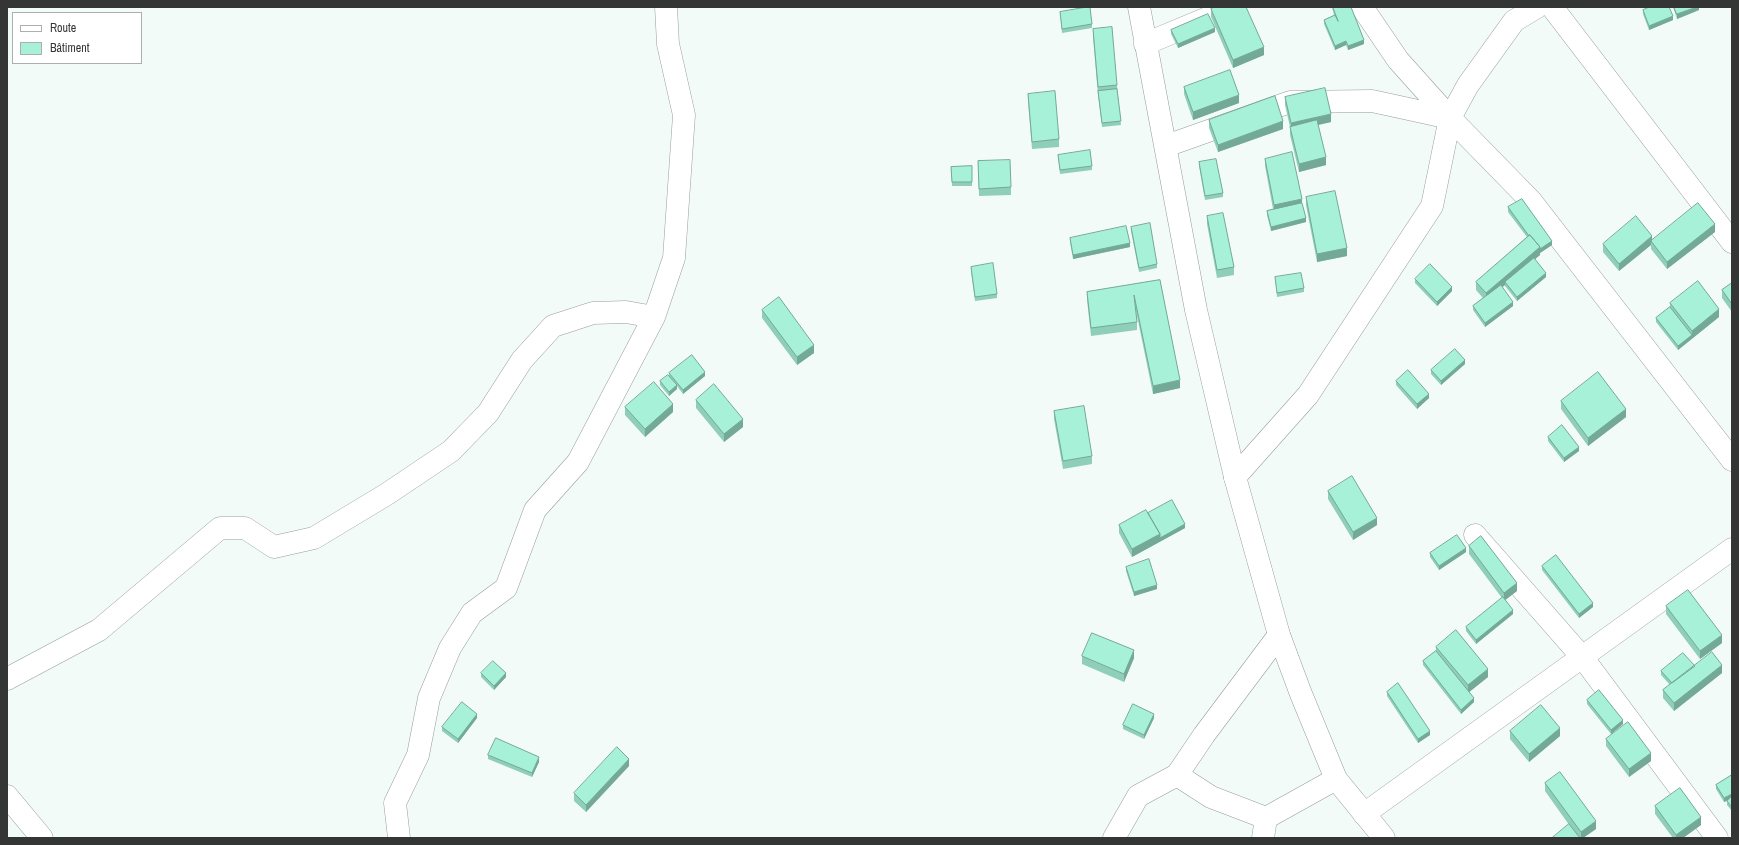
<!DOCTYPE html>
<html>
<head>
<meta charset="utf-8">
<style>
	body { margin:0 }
	#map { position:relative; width:1739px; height:845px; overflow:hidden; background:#f3fbf8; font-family:"Archivo Narrow",sans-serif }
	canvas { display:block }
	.frame { position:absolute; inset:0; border:8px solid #333634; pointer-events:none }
	.legend { position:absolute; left:12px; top:12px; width:130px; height:52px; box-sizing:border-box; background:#fff; border:1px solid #adafae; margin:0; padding:5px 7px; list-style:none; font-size:12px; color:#333634 }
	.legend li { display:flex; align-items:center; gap:8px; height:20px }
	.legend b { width:20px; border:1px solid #adafae }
</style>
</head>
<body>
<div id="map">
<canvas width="1739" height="845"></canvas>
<div class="frame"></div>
<ul class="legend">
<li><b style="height:5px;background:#fff"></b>Route</li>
<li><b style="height:11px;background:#a6f1d8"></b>Bâtiment</li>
</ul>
</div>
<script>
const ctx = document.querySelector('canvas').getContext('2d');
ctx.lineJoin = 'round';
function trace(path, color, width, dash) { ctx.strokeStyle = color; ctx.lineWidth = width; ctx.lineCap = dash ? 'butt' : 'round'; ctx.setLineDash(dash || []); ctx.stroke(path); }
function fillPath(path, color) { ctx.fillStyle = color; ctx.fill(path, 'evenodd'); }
const street = new Path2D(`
	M1362,7L1398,60L1450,118L1531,201L1732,460
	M1552,7L1732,242
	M1145,44L1234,7
	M1166,146L1290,102L1372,101L1450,118
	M1235,477L1308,395L1432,206L1450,118L1468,85L1514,21L1537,7
	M1475,535L1583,658L1717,838
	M7,679L99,630L220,528H245L274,547L314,538L387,494L451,451L488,413L522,360L553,326L593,313L626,312L654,317
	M1177,775L1211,797L1266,818
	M7,796L42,838
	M1364,814L1732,549
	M399,838L395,803L418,755L429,698L450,648L472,613L506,588L535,510L578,462L654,317L674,258L684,115L668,44L666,7
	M1114,838L1138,796L1177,775L1204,735L1279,635
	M1263,838L1266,818L1336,779`);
const secondary = new Path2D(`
	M1139,7L1196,310L1235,477L1279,635L1301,694L1336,779L1384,838`);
const wall = new Path2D(`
	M1332,7H1351L1364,44L1348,50L1346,45L1335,50L1324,24V20L1334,15Z
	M1673,7H1699V10L1677,19Z
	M1211,9L1264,55L1233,68L1211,17Z
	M1643,10L1673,20L1649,30L1643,14Z
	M1060,12L1092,24V28L1062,33Z
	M1093,29L1117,85L1121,125L1102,127L1098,95L1093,37Z
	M1171,30L1215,32L1178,48L1171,34Z
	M1184,87L1239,103L1193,120L1184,94Z
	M1028,94L1059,139V147L1032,149L1028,101Z
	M1285,97L1331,122L1318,125L1326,165L1299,172L1290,135V127L1285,105Z
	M1209,120L1283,129L1218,152L1209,128Z
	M1058,155L1092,166V170L1060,174Z
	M1265,159L1302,205L1306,222L1271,231L1267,215V211L1273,209L1265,166Z
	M978,161L1011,187V195L979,196Z
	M1199,162L1223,193V197L1205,200L1199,166Z
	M972,166V186H952L951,167Z
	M1306,197L1347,256L1317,262L1306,205Z
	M1508,207L1552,245L1540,253V255L1535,259L1546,277L1517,301L1505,286V285L1502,287L1513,306L1485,327L1473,310V306L1483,298L1476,290V282L1527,237L1508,212Z
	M1207,216L1234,267V275L1217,278L1207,224Z
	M1131,227L1157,264V268L1139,272L1131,231Z
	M1715,232L1667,269L1651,249V245L1619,271L1603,252V244L1652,240Z
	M1070,238L1130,247L1073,259L1070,242Z
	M971,267L997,294V298L975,301L971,271Z
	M1275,277L1304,288V292L1277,297Z
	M1415,279L1452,291L1437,306L1415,283Z
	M1160,280L1180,388L1153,394L1136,311L1137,322V330L1091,336L1087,300V292Z
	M1732,283V312L1722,298V290Z
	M1670,303L1719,317L1678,350L1656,322V318L1670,307Z
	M762,310L814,353L797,365L762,318Z
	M1465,364L1441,385L1431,374V370Z
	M669,373L705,376L683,394L677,386V389L669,396L660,385V381L669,377Z
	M1396,381L1429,398L1417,409L1396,385Z
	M696,400L743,427L724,442L696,408Z
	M1561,401L1626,417L1588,446L1561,409Z
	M625,407L673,412L645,437L625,415Z
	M1054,411L1092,456V464L1063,469L1054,419Z
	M1548,437L1579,451L1564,462L1548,441Z
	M1328,491L1377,525L1353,540L1328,499Z
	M1148,513L1185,528L1132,557L1119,533V525Z
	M1469,546L1517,591L1505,600L1513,614L1476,644L1466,631V627L1502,598L1469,554Z
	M1466,552L1439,570L1430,557V553Z
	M1542,566L1593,607L1579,618L1542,570Z
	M1126,567L1157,589L1134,596L1126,571Z
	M1666,606L1722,643L1700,659L1666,614Z
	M1436,647L1488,677L1469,692L1474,702L1461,714L1423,665V661L1436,651Z
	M1082,656L1134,658L1124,682L1082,664Z
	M1695,666L1722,673L1674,711L1663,698V690L1670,685L1661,675V671Z
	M481,673L506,677L494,690L481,677Z
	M1387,692L1430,735L1418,743L1387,696Z
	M1587,700L1623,724L1611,734L1587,704Z
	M477,718L458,743L442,731V727Z
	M1154,718L1144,739L1123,729V725Z
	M1510,731L1560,736L1529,762L1510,739Z
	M1606,739L1651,761L1629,777L1606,746Z
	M488,755L539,762L532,777L488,759Z
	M629,766L586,812L574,801V793Z
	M1732,775V811L1727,805V801L1724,802L1716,789V785Z
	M1545,783L1596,829L1583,838H1552L1572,829L1545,791Z
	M1655,806L1701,825L1683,838H1673L1655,814Z`);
const shadedWall = new Path2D(`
	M1697,7H1699V10L1677,19V14Z
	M1673,16V20L1649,30V26Z
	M1215,28V32L1178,48V44Z
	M1364,40V44L1348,50V46Z
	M1346,41V45L1335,50V46Z
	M1264,47V55L1233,68V60Z
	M1239,95V103L1193,120V112Z
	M1331,114V122L1291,131V123Z
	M1283,121V129L1218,152V145Z
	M1326,157V165L1299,172V164Z
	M1302,199V206L1274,213V205Z
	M1306,218V222L1271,231V227Z
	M1715,224V232L1667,269V262Z
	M1652,236V243L1651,241V245L1619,271V264Z
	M1552,241V245L1540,253V255L1506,284L1505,282V285L1486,301V293L1540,247Z
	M1130,243V247L1073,259V255Z
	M1347,248V256L1317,262V254Z
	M1546,273V277L1517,301V297Z
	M1452,287V291L1437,306V302Z
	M1513,302V306L1485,327V323Z
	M1719,309V317L1678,350V346L1692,335V331Z
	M814,345V353L797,365V357Z
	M1465,360V364L1441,385V381Z
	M705,372V376L683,394V390Z
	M1180,380V388L1153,394V386Z
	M677,385V389L669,396V392Z
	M1429,394V398L1417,409V404Z
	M673,404V412L645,437V429Z
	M1626,409V417L1588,446V438Z
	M743,419V427L724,442V434Z
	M1579,447V451L1564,462V458Z
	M1377,518V525L1353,540V532Z
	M1185,524V528L1132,557V549L1160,534Z
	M1466,548V552L1439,570V566Z
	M1517,583V591L1504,601V593Z
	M1157,585V589L1134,596V592Z
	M1593,603V607L1579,618V614Z
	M1513,610V614L1476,644V640Z
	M1722,635V643L1700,659V651Z
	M1134,650V658L1124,682V674Z
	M1722,665V673L1674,711V703Z
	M1488,669V677L1468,693V685Z
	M506,673V677L494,690V686Z
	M1474,698V702L1461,714V710Z
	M477,714V718L458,743V739Z
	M1154,714V718L1144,739V735Z
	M1623,720V724L1611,734V730Z
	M1560,728V736L1529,762V754Z
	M1430,731V735L1418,743V739Z
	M1651,753V761L1629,777V769Z
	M539,757V762L532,777V773Z
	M629,759V766L586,812V805Z
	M1732,794V798L1724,802V798Z
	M1701,817V825L1683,838H1676V835Z
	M1596,821V829L1583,838H1581V832Z`);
const building = new Path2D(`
	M1087,7H1090L1092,24L1062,29L1060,12Z
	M1215,7H1246L1264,47L1233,60L1211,9Z
	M1333,7H1351L1364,40L1348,46L1346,41L1335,46L1324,20L1335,15L1338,21Z
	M1650,7H1669L1673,16L1649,26L1643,10Z
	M1674,7H1697L1677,14Z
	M1208,14L1215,28L1178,44L1171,30Z
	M1112,27L1117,85L1098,87L1093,29Z
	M1230,70L1239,95L1193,112L1184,87Z
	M1325,88L1331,114L1291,123L1285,97Z
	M1117,89L1121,121L1102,123L1098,91Z
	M1055,91L1059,139L1032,142L1028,94Z
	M1275,96L1283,121L1218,145L1209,120Z
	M1317,120L1326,157L1299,164L1290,127Z
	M1090,150L1092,166L1060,170L1058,155Z
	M1292,152L1302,199L1274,205L1265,159Z
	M1216,159L1223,193L1205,196L1199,162Z
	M1010,160L1011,187L979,189L978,161Z
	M972,166V182H952L951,167Z
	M1335,191L1347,248L1317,254L1306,197Z
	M1522,199L1552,241L1540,249V247L1530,235L1529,236L1508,207Z
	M1302,203L1306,218L1271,227L1267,211Z
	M1698,203L1715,224L1667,262L1651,241Z
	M1223,213L1234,267L1217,270L1207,216Z
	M1636,216L1652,236L1619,264L1603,244Z
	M1150,223L1157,264L1139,268L1131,227Z
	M1126,226L1130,243L1073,255L1070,238Z
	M1530,235L1540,247L1486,293L1476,282Z
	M1534,258L1546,273L1517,297L1505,282Z
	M993,263L997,294L975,297L971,267Z
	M1430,264L1452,287L1437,302L1415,279Z
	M1301,273L1304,288L1277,293L1275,277Z
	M1160,280L1180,380L1153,386L1134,295L1137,322L1091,328L1087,292Z
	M1698,281L1719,309L1692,331L1670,303Z
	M1732,283V304L1722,290Z
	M1501,285L1513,302L1485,323L1473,306Z
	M779,297L814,345L797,357L762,310Z
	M1670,307L1692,335L1678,346L1656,318Z
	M1455,349L1465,360L1441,381L1431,370Z
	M692,355L705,372L683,390L669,373Z
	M1408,370L1429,394L1417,404L1396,381Z
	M1598,372L1626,409L1588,438L1561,401Z
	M668,375L677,385L669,392L660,381Z
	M654,382L673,404L645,429L625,407Z
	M714,384L743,419L724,434L696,400Z
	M1084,406L1092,456L1063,461L1054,411Z
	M1562,425L1579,447L1564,458L1548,437Z
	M1352,476L1377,518L1353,532L1328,491Z
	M1172,500L1185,524L1160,538V534L1148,513Z
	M1146,510L1160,534L1132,549L1119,525Z
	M1457,535L1466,548L1439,566L1430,553Z
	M1481,536L1517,583L1504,593L1469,546Z
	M1556,555L1593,603L1579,614L1542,566Z
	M1149,559L1157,585L1134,592L1126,567Z
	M1688,590L1722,635L1700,651L1666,606Z
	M1503,597L1513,610L1476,640L1466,627Z
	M1456,630L1488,669L1468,685L1436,647Z
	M1092,633L1134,650L1124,674L1082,656Z
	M1436,651L1474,698L1461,710L1423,661Z
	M1712,652L1722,665L1674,703L1663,690Z
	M1683,653L1695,666L1672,683L1661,671Z
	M493,661L506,673L494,686L481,673Z
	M1398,683L1430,731L1418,739L1387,692Z
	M1599,690L1623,720L1611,730L1587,700Z
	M462,702L477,714L458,739L442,727Z
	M1133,704L1154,714L1144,735L1123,725Z
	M1541,705L1560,728L1529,754L1510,731Z
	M1628,722L1651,753L1629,769L1606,739Z
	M496,738L539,757L532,773L488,755Z
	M617,747L629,759L586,805L574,793Z
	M1560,772L1596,821L1581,832L1545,783Z
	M1732,775V794L1724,798L1716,785Z
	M1680,788L1701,817L1676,835L1655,806Z
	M1732,796V807L1727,801Z
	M1569,824L1580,838H1552Z`);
trace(street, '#979e9b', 23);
trace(secondary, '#979e9b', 23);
trace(street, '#fff', 22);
trace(secondary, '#fff', 22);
fillPath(wall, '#8fcfba');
fillPath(shadedWall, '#74a997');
fillPath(building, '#a6f1d8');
trace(building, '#74a997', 1);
</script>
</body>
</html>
